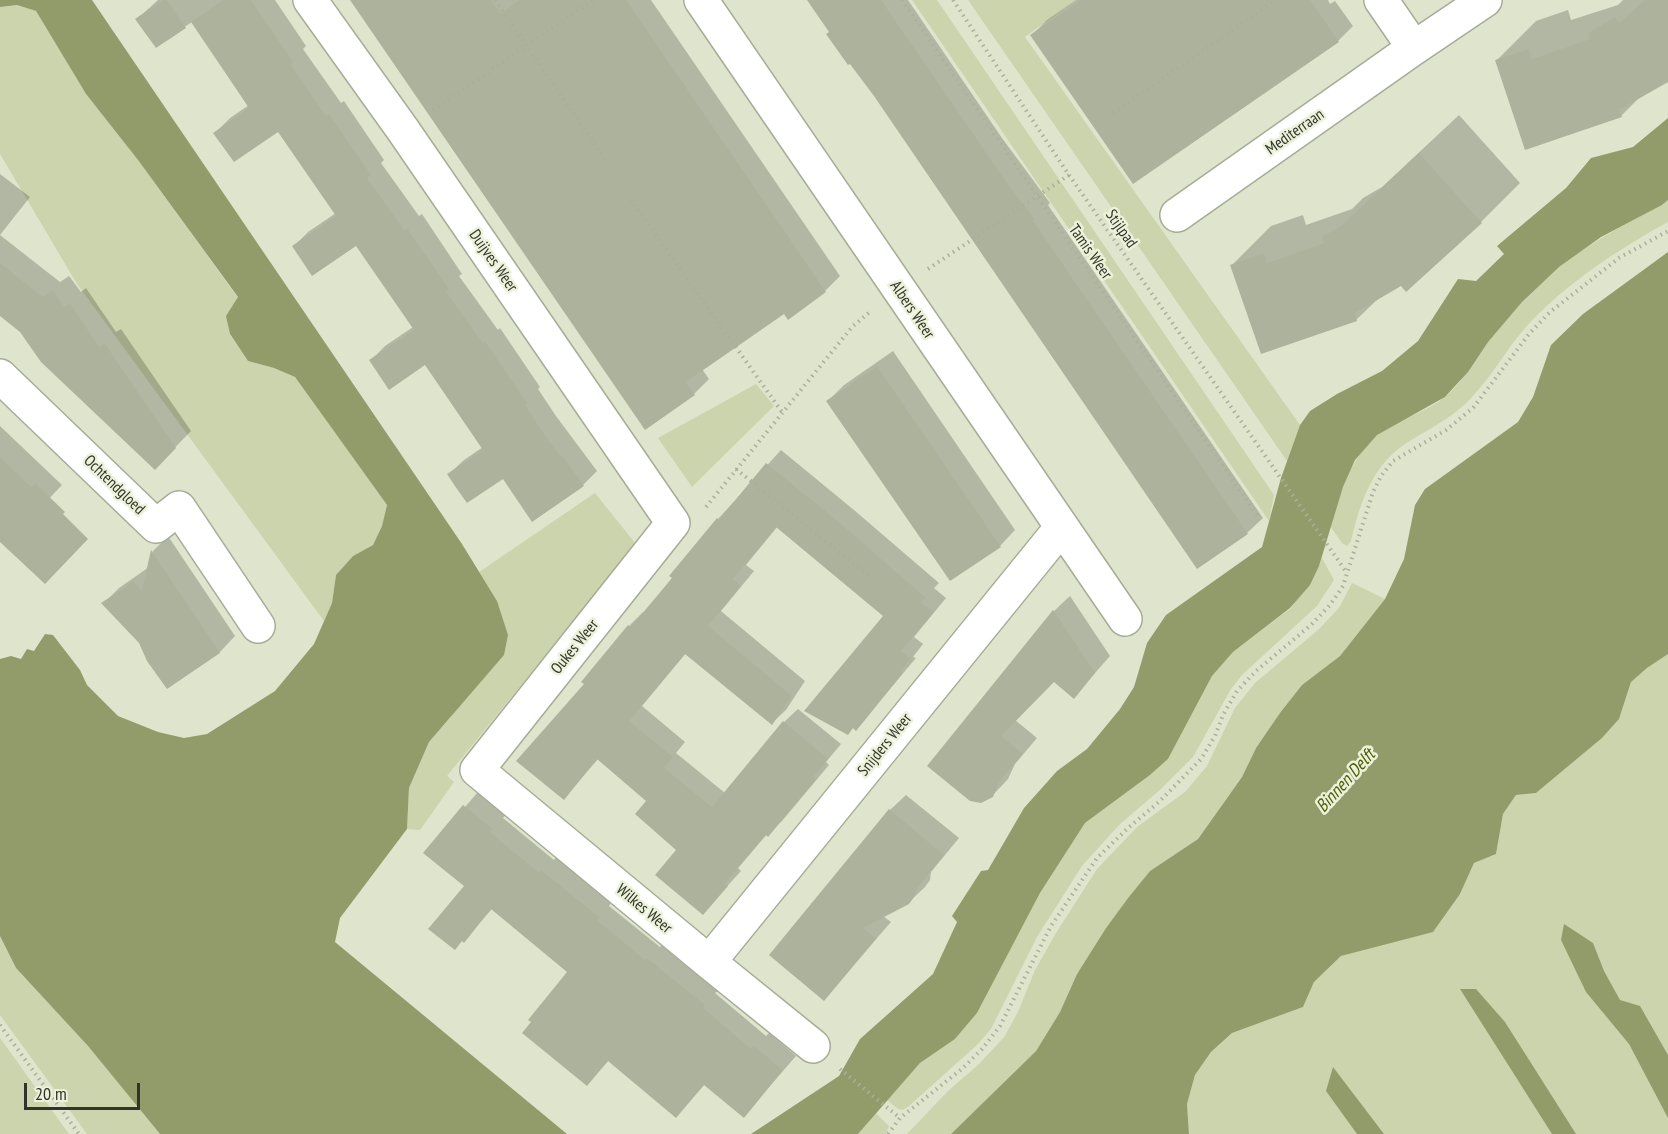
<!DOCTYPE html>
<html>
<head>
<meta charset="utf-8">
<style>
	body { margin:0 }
	#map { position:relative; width:1668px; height:1134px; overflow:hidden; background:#dfe5cd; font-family:"PT Sans Narrow",sans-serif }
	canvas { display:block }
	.scale { position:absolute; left:24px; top:1083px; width:116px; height:27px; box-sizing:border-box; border:3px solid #32342b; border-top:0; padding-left:8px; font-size:18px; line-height:21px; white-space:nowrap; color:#32342b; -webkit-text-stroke:4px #ecf2da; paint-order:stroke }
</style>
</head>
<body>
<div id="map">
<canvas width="1668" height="1134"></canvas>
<div class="scale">20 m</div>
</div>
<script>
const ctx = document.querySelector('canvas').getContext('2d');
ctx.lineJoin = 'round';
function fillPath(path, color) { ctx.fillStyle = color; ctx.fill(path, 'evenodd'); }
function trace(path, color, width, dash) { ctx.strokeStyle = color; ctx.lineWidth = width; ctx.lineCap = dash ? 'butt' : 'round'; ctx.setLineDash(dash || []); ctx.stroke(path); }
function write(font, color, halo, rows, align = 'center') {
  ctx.font = font + ' "PT Sans Narrow",sans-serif'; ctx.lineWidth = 5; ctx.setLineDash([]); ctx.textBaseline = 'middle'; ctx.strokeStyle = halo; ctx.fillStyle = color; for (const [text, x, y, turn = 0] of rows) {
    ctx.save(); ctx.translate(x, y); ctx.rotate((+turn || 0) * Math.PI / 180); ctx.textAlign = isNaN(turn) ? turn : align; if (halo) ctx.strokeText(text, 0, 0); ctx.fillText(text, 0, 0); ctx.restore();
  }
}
const green = new Path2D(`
	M912,0H937L1274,495L1269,521Z
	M968,0H1076L1025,37L1300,425L1287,461Z
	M17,5L36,11L86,94L138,160L238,298L230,335L248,361L274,368L295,377L387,505L382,526L373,545L353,556L336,575L332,603L324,621L77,284L0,154V7Z
	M1668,200V222C1617,250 1565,284 1525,328C1506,350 1492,376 1472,397C1455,416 1434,426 1413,439C1374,461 1361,499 1351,541L1347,546L1342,543L1330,526C1339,497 1352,453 1378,434C1398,419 1426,413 1446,396C1463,382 1474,360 1487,342C1497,329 1509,316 1520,304C1559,259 1610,232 1662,205Z
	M756,384L774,406L692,487L658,438Z
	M595,493L636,544L447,776L454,782L420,830L407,829L409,788L429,742L451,717L497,601L479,572Z
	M1322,558L1334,580L1317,606L1242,675L1231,689L1193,757L1162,788L1119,825L1082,866L1037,937L991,1029L977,1045L909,1106L903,1110L898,1109L887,1100L920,1063L955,1039L977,1013L1040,893L1085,823L1150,775L1168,759L1212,676L1233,652L1291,608L1319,566Z
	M1352,583L1385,599L1340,656L1302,685L1256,748L1242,777L1198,839L1150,871L1128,898L1106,928L1077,974L1060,1012L1036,1051L951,1134H907L948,1091L979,1064L1004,1037L1018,1012L1035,970L1056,933L1097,869L1137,827L1185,792L1207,766L1235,708L1255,683L1318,630L1339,608Z
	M1668,654V1134H1189L1187,1104L1195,1075L1211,1052L1232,1033L1303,1007L1314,982L1341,956L1370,948L1460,894L1474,863L1496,854L1503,814L1516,795L1536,793L1602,738L1619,719L1631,682L1647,668Z
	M0,936L16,968L88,1046L160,1134H87L0,1015Z
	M0,1038L69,1134H0Z
	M876,1113L889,1126L886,1134H858Z`);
const water = new Path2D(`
	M0,0H92L462,544L497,601L508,635L504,655L429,742L409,788L407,829L340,918L335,942L567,1134H160L88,1046L16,968L0,936V659L11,656L21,659L27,649L34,651L45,634L53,635L80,670L87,685L118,716L158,732L184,738L207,734L275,691L314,644L332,603L336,575L353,556L373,545L382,526L387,505L295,377L274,368L248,361L230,334L226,316L238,297L138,160L86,94L36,11L17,5L0,7Z
	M1668,118V200L1662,205L1601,237L1559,267L1522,302L1488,342L1468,372L1445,397L1377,435L1355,460L1343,487L1319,566L1310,585L1290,608L1233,652L1212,676L1168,759L1150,775L1085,823L1040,893L977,1013L955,1039L920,1063L858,1134H751L839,1076L860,1039L933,974L957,922L952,916L981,871L988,870L1024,808L1057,771L1087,749L1120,709L1134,687L1147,643L1166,615L1262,547L1281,478L1300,425L1310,411L1337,394L1382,371L1418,341L1458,279L1476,281L1504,254L1497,246L1566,188L1591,158L1633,147Z
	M1668,252V654L1647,668L1631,682L1619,719L1602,738L1536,793L1516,795L1503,814L1496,854L1474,863L1460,894L1433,932L1341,956L1314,982L1303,1007L1232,1033L1211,1052L1195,1075L1187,1104L1189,1134H951L1036,1051L1060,1012L1077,974L1106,928L1128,898L1150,871L1198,839L1242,777L1256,748L1280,713L1302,685L1340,656L1385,599L1404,559L1415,505L1425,489L1518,422L1533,397L1551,345L1583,314Z
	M1564,924L1593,943L1604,971L1620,1000L1640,1006L1668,1055V1118L1629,1044L1586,992L1561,940Z
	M1460,989H1476L1505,1022L1576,1134H1552Z
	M1333,1067L1384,1134H1357L1326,1091Z`);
const shadow = new Path2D(`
	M158,0H275L306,46L303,49L341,103L344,101L384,160L381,163L419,216L422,214L462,274L459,276L498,330L500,328L540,387L538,389L556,416L597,471L583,485L449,474L464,460L483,447L425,363L371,360L385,346L413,327L356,244L293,247L308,232L336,213L279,130L215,133L230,118L249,105L192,22L156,46L137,19Z
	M352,0H651L840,276L825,291L784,312L702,369L709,379L694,394Z
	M809,0H908L1002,138L1050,203L1048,205L1263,518L1247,533L831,32Z
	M1076,0H1328L1330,4L1335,1L1353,26L1338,41L1032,35L1047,20Z
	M1623,0H1668V83L1666,81L1641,96L1621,116L1497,60L1536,21L1568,10L1571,20L1618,5Z
	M1459,115L1520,183L1481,222L1402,284L1379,298L1356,320L1232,265L1271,226L1303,215L1306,225L1352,209L1363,198L1382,187Z
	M0,174L30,197L0,235L60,282L69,276L81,292L86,288L116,332L121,329L191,431L155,468L21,331L0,314Z
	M893,351L1015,530L1000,546L828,401L844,385Z
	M0,426L62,485L20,529L0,541Z
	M781,450L854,510L939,583L934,588L946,598L914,637L923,644L913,657L916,658L856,729L885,615L778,526L746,565L754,571L721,611L805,681L786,710L772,723L686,653L642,706L685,742L676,753L725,793L784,722L798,709L841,744L826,762L829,765L782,821L767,834L738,868L741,871L703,913L678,850L648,800L599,758L564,798L586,684L583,682L629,626L643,612L645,613L718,519Z
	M168,536L235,636L220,652L167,687L140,642L103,604L119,588L149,567L153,551Z
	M1070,596L1110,656L1074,697L1054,680L1015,720L1037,738L1015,764L1008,779L992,796L929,766L1054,611Z
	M478,792L505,815L503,818L554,860L556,857L611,903L609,906L660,947L662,945L718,991L715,993L766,1036L769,1033L796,1056L744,1116L705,1084L676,1116L609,1060L587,1084L569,972L492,909L464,940L466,886L425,853Z
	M906,795L959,838L931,872L930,880L925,887L908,903L883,916L891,922L824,999L890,810Z`);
const building = new Path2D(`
	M163,0H167L186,28L156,48L135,19Z
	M223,0H251L293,62L290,64L326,116L329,114L371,175L367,178L404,230L407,228L449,289L446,292L483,343L485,341L527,403L525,405L542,431L560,456L562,455L584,486L532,522L503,479L467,503L457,489L447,474L483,450L425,365L389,390L369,360L414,330L356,246L312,276L292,246L336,216L278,132L234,162L213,133L249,108L191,22Z
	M350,0H491L500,14L520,0H626L826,292L788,320L784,314L686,382L695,395L645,430Z
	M807,0H881L1009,186L1035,220L1033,221L1248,534L1197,569L874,96L850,64L848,65L826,34L829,32Z
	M1081,0H1310L1339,42L1133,184L1030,35Z
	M1645,0H1668V82L1619,110L1622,117L1525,150L1495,60L1529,49L1532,59L1590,39L1588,33L1615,17L1619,23Z
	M1419,153L1482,223L1406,292L1401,286L1355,313L1357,321L1261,354L1230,265L1264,253L1267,263L1324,243L1322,237L1341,226Z
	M0,263L43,297L53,290L64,307L70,303L99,347L105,344L176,448L155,470L41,362L20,332L0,316Z
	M877,366L1001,547L950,581L826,401Z
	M0,457L31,487L35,483L65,512L63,514L88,539L45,584L0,542Z
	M766,463L840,523L926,598L920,602L934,612L901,651L910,659L901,671L903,673L856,731L853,728L848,735L804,711L883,616L776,527L733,579L741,586L708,626L792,696L772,725L685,654L629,721L673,757L664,768L712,807L783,721L828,759L813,777L816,779L768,837L766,835L725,883L728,886L703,915L655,875L676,850L635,814L646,801L597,759L564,800L516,761L584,684L581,682L628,625L631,627L672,578L669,576L717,518L719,520Z
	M151,550L220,653L167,689L147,661L139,643L101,603L133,582L142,590Z
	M1053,610L1095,673L1074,699L1054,682L1001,736L1023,754L999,782L993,797L981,803L970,801L927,766Z
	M463,805L493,829L490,832L539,873L541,870L599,917L597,920L645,960L647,958L705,1005L703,1008L751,1049L754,1046L783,1070L744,1118L704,1085L676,1118L608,1061L587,1086L522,1033L531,1022L528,1020L567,972L491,909L464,943L462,941L455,950L428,929L464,886L423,853Z
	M889,809L944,855L916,890L914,897L909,904L863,928L876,939L824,1001L769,955Z`);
const path = new Path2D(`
	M495,0L607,162
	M902,0L1259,518
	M953,0L1069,175L1347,573
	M433,110L593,0
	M1113,113L1276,0
	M631,200L782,412
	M928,269L1069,175
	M736,469L870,577
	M706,507L852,327L871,311
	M0,1025L79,1134
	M840,1069L900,1118
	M888,1134L900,1118L963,1068L982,1049L1000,1026L1051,926L1097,858L1128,828L1159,802L1201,759L1215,736L1223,715L1237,691L1256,671L1311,625L1330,605L1343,586L1373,492L1381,476L1393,461L1446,430L1473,408L1529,334L1550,312L1619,258L1668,231`);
const minor = new Path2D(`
	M310,0L403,130L673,523L477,770L709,962L813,1046
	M701,0L1125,619
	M1381,0L1414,48L1485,0
	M1177,215L1414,48
	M0,376L156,526L179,508L258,626
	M709,962L1061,528`);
const streetNames = [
	["Mediterraan",1295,132,-35],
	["Stijlpad",1121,229,55],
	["Tamis Weer",1090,252,55],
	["Duijves Weer",493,261,55],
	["Albers Weer",912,310,56],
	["Ochtendgloed",114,485,44],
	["Oukes Weer",575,647,-51],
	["Snijders Weer",885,745,-51],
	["Wilkes Weer",644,909,40]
];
const waterNames = [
	["Binnen Delft",1346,781,-48]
];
fillPath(green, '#cbd4ac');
fillPath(water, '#929c6b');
fillPath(shadow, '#0003');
fillPath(building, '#acb29b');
trace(minor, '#a6ac95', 36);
trace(path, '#aaaf9b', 4, [1.5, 4.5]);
trace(minor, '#fff', 33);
write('16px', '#32342b', '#ecf2da', streetNames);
write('italic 18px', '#515c0b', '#ecf2da', waterNames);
</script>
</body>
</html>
